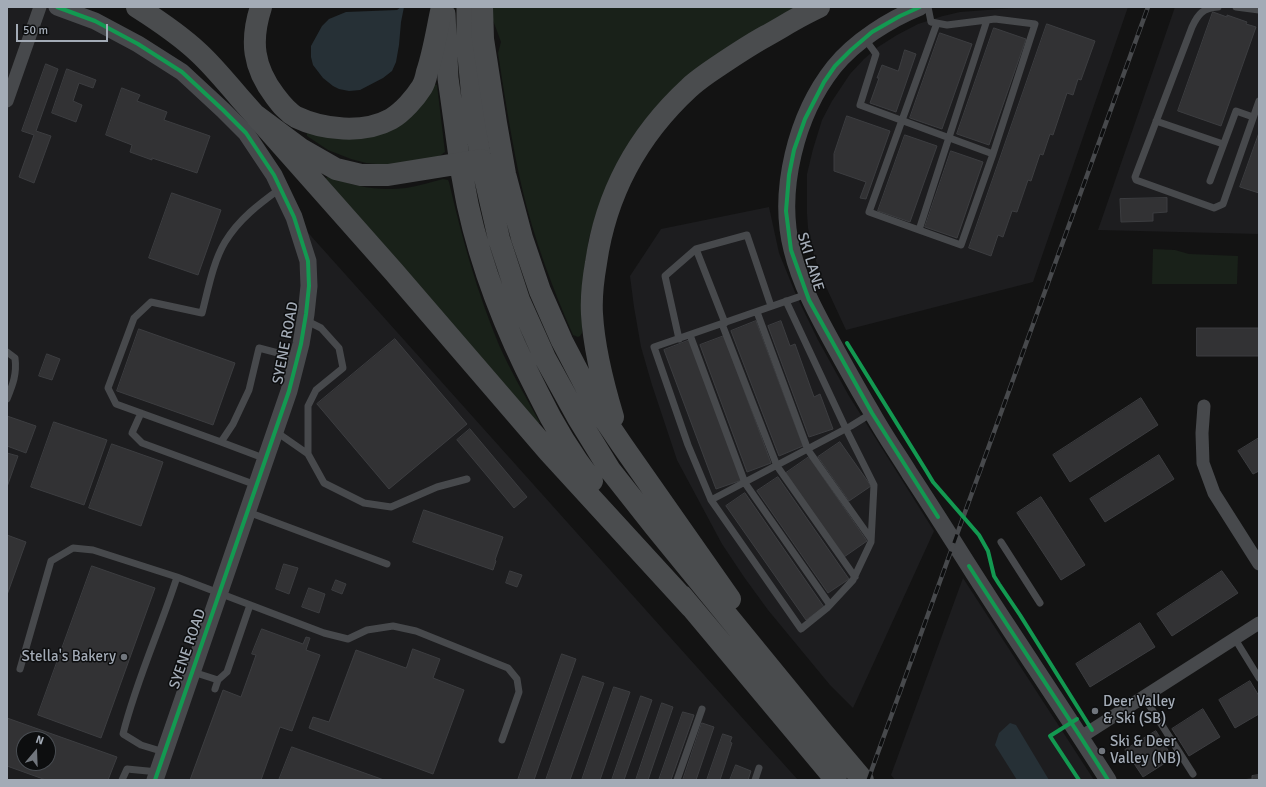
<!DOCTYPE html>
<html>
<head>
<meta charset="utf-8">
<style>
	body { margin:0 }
	#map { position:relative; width:1266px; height:787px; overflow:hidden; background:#131313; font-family:Signika,sans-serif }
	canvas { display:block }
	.frame { position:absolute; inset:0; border:8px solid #a3abb6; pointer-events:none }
	.north { position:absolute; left:16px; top:731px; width:40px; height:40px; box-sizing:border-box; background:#0d0e0f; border:1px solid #494d52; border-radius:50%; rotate:19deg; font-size:11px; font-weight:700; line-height:16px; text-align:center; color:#a3abb6 }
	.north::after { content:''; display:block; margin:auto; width:14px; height:18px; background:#71767d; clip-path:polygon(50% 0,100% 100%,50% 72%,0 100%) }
	.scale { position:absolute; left:16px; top:24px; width:92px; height:18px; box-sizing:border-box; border:2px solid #a3abb6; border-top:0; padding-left:5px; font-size:12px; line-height:14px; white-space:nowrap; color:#a3abb6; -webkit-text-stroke:3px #0d0e0f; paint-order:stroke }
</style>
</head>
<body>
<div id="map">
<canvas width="1266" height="787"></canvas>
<div class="frame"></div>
<div class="north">N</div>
<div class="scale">50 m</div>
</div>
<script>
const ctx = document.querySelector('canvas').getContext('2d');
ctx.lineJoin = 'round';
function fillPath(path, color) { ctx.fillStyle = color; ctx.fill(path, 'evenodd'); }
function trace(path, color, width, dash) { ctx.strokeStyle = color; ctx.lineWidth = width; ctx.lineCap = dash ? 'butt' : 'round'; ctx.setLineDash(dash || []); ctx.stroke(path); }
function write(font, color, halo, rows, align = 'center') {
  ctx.font = font + ' Signika,sans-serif'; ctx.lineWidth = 3; ctx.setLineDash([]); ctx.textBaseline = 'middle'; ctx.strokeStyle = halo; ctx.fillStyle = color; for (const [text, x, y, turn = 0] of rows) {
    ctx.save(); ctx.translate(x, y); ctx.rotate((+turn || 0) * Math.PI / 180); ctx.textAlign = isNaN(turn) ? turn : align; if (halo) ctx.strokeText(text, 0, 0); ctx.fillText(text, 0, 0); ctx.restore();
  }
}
const built = new Path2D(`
	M7,7H57L95,21L223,110L294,217L798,780H7ZM24,739H48V763H24Z
	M1027,7H1128L1033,282L846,330L821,276L814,255L808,228L807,214V174L813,149L822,120L832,101L850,74L864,59L878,47L897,35L918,24L943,16L960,12Z
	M1175,7H1259V234L1098,230Z
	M769,207L779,253L797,297L818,340L849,396L934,531L853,708L830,685L768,610L744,577L722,544L677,460L652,385L641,347L634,307L630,276L661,229Z
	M963,578L1070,743L1094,780H895L891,775Z`);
const green = new Path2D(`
	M490,7H802L711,61L595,218L589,238L583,278L582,333L580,336L578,337L573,335C552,287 534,239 522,188C512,144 505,98 498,53L501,42L490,12Z
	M434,84L437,85L445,152L438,157L398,166L366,163L351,159L328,150L307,136L306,129L354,139Z
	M329,176C354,187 379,191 406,188C418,186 431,182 443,179L448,180L449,182C462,238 477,292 499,345C511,372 526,397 540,423H538L323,180Z
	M1153,249L1175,250L1189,254L1238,256L1237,284H1152Z`);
const water = new Path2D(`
	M401,7H404L401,22L399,45L396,62L392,71L383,78L360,90L349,91L339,89L333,86L323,78L313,65L311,57V46L322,26L329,19L346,12L397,10Z
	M1010,723L1016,725L1049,780H1017L995,745L999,733Z`);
const building = new Path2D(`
	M1213,12L1227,17V15L1247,22L1246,24L1256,27L1221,126L1178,111Z
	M1047,24L1095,41L1081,80L1078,79L1073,95L1067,93L1053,135L1050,134L1043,155L1040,154L1031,181L1028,180L1017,212L1012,211L1003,237L998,235L991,256L969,248Z
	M994,28L1026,39L989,145L957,134Z
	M940,33L972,44L942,129L910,118Z
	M905,50L916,54L896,112L870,103L879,78H877L882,65L898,71Z
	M46,64L58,69L36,131L51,136L34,183L19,177L34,135L22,131Z
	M67,69L96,80L93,88L79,83L73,101L82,105L76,122L52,113Z
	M122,88L140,95L137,101L167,112L164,120L210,136L197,173L152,158V160L130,152L132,145L106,135Z
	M847,116L890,131L866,199L860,198L866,182L834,171V154Z
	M1259,133V193L1240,187Z
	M905,135L937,146L910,222L878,211Z
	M951,151L983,162L957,238L925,227Z
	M172,193L221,210L198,275L149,258Z
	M1167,198V212L1153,213V221L1121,222L1120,199Z
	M756,321L803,446L779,456L731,331Z
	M781,321L790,346L795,344L814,397L820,394L833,429L809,437L768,326Z
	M1197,328H1259V356H1197Z
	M139,329L235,363L213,425L117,391Z
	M724,336L771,463L747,472L700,345Z
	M395,339L467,424L389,489L317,404Z
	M690,340L742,480L716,489L664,350Z
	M47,354L60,359L52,380L39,376Z
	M1141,398L1158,425L1070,482L1053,455Z
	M7,416L36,426L26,453L7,446Z
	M54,422L107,440L84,505L31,487Z
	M470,429L527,497L514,508L457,440Z
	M1259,438V471L1253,474L1238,451Z
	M840,442L871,486L849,501L818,457Z
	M112,444L163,462L141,526L89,508Z
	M7,453L18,456L7,487Z
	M1159,455L1174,479L1105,522L1090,499Z
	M809,457L867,541L844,557L786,473Z
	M778,477L849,579L828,593L757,491Z
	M745,493L824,607L806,620L726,506Z
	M1041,497L1085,565L1061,580L1017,513Z
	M424,510L503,537L495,560L496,561L493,570L413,542Z
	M7,535L26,542L7,595Z
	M284,564L298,568L289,594L276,589Z
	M92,566L155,588L101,738L38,715Z
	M510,571L522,575L517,587L506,583Z
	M1222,571L1238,593L1172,636L1157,614Z
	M336,580L346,584L342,594L332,590Z
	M309,588L325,594L319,613L302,607Z
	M1140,623L1155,647L1090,687L1076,664Z
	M262,629L303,644L306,637L310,638L306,650L320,655L292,731L280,727L261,780H190L223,690L241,697L256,655L252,654Z
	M413,649L440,659L433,678L464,690L433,774L309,728L313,717L329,722L356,650L406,668Z
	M562,654L576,659L534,780H518Z
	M583,676L604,683L570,780H546Z
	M1250,681L1259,696V714L1235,728L1219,700Z
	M614,687L630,692L600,780H582Z
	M641,696L652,700L624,780H612Z
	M662,703L673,707L648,780H636Z
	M1203,709L1220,737L1189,756L1172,729Z
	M683,712L694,715L671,780H659Z
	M7,718L117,757L108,780H46L7,766ZM24,739H48V763H24Z
	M702,723L714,727L696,780H683Z
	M1156,731L1173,758L1143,777L1125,750Z
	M723,734L732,737L730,742L732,743L720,780H707Z
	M292,747L384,780H279Z
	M736,765L751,771L748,780H730Z
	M1259,775V780H1240L1252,779V776Z`);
const service = new Path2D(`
	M1218,7C1203,8 1198,14 1192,27L1135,177L1136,180L1214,208L1223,204L1259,101
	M1236,7L1259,10
	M937,23L869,212L919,230L987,20
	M865,39L876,54L860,105L993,154L1035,24L995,19L947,25L931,22L928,7
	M1156,121L1223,144
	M1210,181L1236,111L1253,117
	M919,230L961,245L993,154
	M696,249L725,323
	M807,294L654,347L688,445L711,500L851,426L872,413
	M757,312L808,450L871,539
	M305,320L321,328L339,348L343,368L316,390L308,406V454
	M722,324L777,466L855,577
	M690,335L745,483L830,605
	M679,339L665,276L696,249L747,235L771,306
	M7,352L15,358C17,374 13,384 7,399
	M141,413L132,433L142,443L256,485
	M275,431L308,454L324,483L364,503L391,507L437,487L467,479
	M221,442L116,404L108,388L134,318L151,302L202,313C208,290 213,262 225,242C239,219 259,204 281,188
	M266,459L221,442L233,424L249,390L259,348L297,358
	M711,500L801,629L827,608L853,580L871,542L874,485L846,429L786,301
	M248,512L387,564
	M1001,542L1040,603
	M1235,639L1259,678
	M20,669L51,561L73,548L93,550L177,577
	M193,672L218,680L215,689
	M218,680L227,672L250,605
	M1144,697L1193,774
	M164,752L141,745L123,734C136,681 160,630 177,577L324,633L348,639L367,630L393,626L416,631L508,668L517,679L519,692L502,740
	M122,780L127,769L158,772
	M677,780L702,709
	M755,780L759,768`);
const minor = new Path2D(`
	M7,101L40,7
	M1204,406L1202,433L1203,463L1214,493L1259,564
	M1081,737L1259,623`);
const tertiary = new Path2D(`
	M57,7L95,21L138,44L182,72L223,110L246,133L274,175L294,217L308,261L309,286L306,314L301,344L289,391L155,780
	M920,7C890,19 855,41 834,67C796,115 777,191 792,250C801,287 819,318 837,351C848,371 859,391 871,411C883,433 897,453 910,474C943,524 974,575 1007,625C1041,677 1075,728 1108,780`);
const primary = new Path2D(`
	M467,7V45L473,109L481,160
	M445,14L448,78L460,164`);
const motorway = new Path2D(`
	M137,7C159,21 180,35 199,53C214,67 226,82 239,97L394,272L549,452L691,607
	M261,7C250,41 253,67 275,96C281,104 287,112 296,117C323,130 364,134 391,119C403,112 415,98 422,87C425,82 426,77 427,72C434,51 437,29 442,7
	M482,7L483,39L496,123L505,174L522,238L540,291L562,341L597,408L622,445L730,599
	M254,114L301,149L336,169L361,175H388L481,160L499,239L519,300L545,358L578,418L610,470L655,527L824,734L863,780
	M460,164C463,178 465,192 468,206C482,270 508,335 538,393C553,424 571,454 592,481
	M613,417C603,384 594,349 592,314C591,297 593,280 596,263C606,193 637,136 689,88C694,83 701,78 708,73C727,60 746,47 766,36C784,26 801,15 819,7
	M682,596L836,780`);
const rail = new Path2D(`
	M868,780L1148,7`);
const cycleway = new Path2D(`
	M57,7L95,21L138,44L182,72L223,110L246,133L274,175L294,217L308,261L309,286L306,314L301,344L289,391L155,780
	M920,7L900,16L872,32L851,50L835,66L824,82L805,119L794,150L789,175L786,211L791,250L809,300L872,413L938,517
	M847,343L927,472L933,482L979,535L988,551L994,576L999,584L1020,615L1092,730
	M969,566C1015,638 1063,708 1108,780
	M1077,719L1050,736L1079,780`);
const markers = [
	[124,657,4,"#71767d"],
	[1095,711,4,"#71767d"],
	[1102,751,4,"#71767d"]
];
const streetNames = [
	["SKI LANE",810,262,73],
	["SYENE ROAD",286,343,-79],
	["SYENE ROAD",188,649,-71]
];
const poiNames = [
	["Stella's Bakery",116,657,"right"],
	["Deer Valley",1103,702],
	["& Ski (SB)",1103,719],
	["Ski & Deer",1110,742],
	["Valley (NB)",1110,759]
];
fillPath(built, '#1d1d1f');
fillPath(green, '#192119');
fillPath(water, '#263036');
fillPath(building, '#323234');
trace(building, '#3c3d40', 1);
trace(service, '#47494c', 7);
trace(minor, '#47494c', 13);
trace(tertiary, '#47494c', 17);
trace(primary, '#4a4c4e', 21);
trace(motorway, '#4a4c4e', 22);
trace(rail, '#47494c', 4.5);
trace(rail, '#0d0e0f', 3, [9]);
trace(cycleway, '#139951', 4);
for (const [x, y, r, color] of markers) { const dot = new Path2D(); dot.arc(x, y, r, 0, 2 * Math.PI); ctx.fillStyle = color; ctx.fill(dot); trace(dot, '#0d0e0f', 1.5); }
write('15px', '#a3abb6', '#0d0e0f', streetNames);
write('15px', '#a3abb6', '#0d0e0f', poiNames, 'left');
</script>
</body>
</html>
